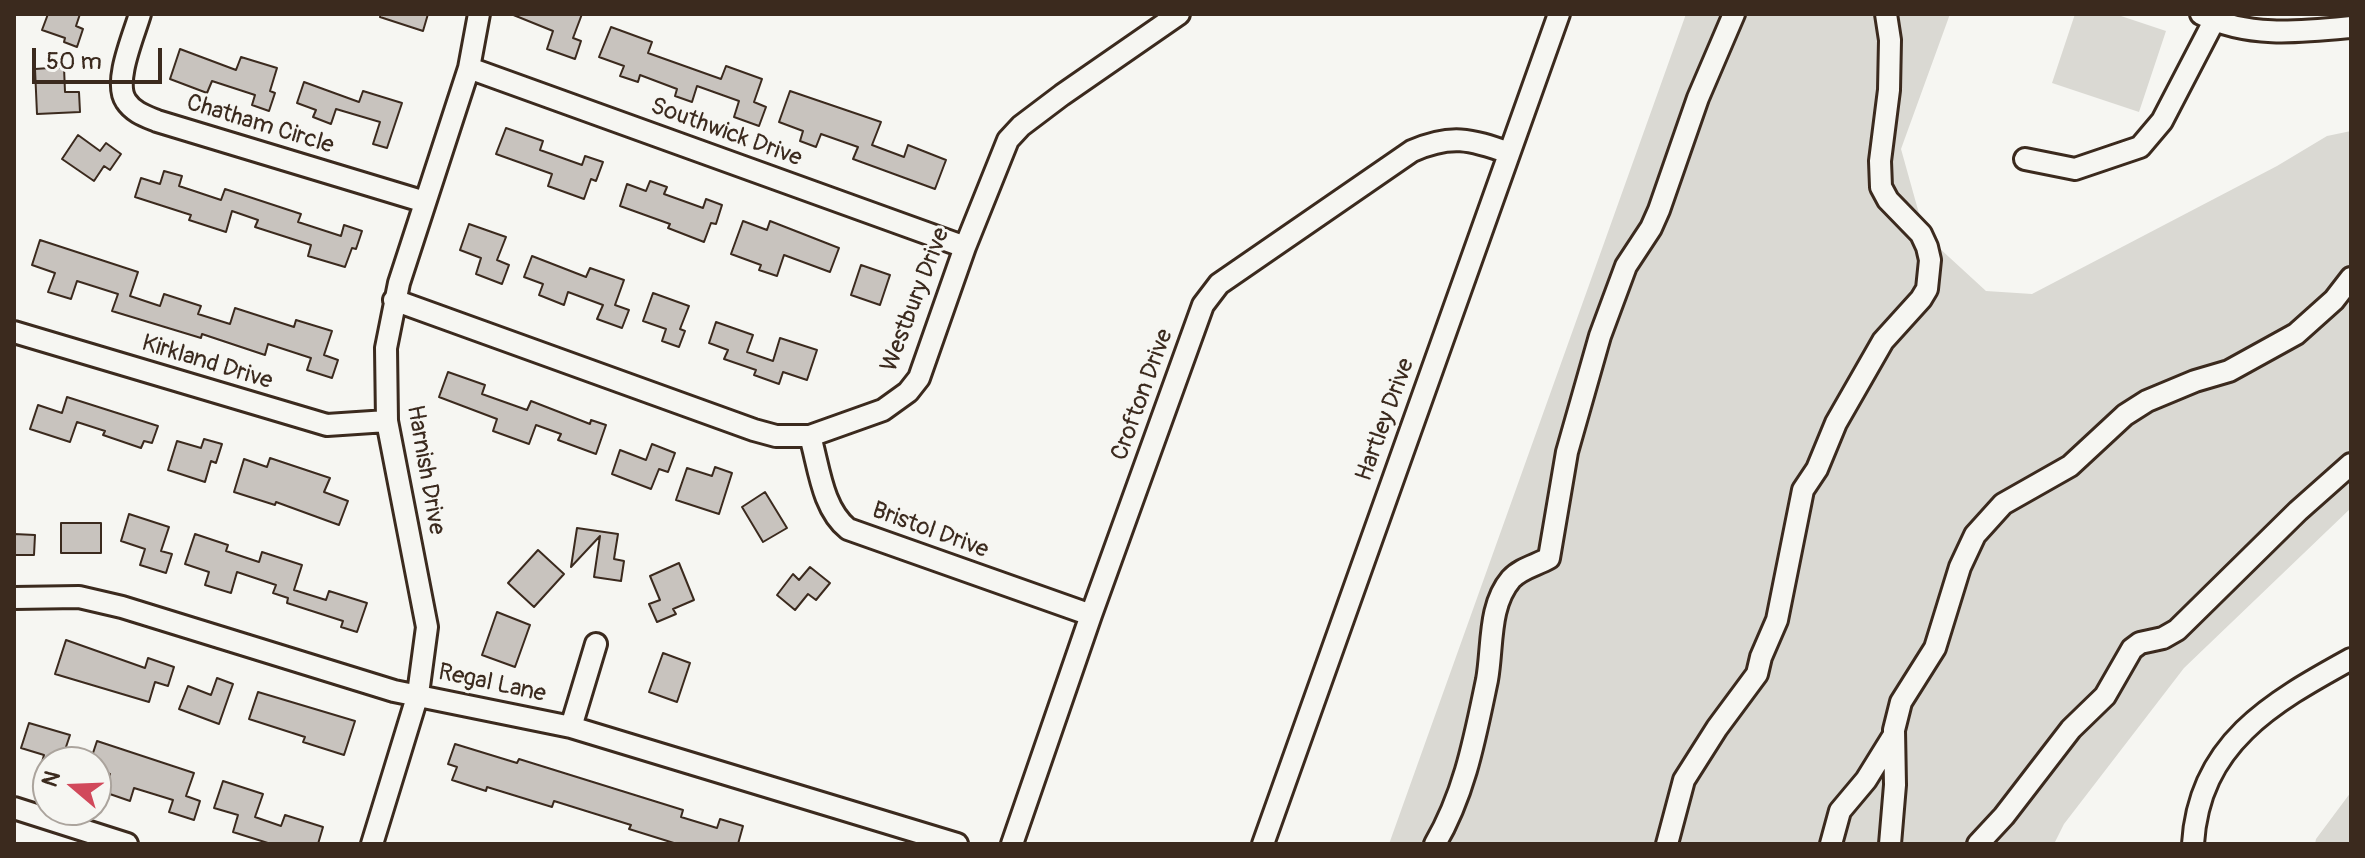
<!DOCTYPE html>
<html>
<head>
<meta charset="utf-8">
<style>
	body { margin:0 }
	#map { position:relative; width:2365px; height:858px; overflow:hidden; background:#f6f6f2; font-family:Pangolin,sans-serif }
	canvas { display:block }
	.frame { position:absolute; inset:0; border:16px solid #3b2a1e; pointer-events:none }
	.north { position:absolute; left:32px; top:746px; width:80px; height:80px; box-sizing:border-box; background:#f6f6f2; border:2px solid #aba49d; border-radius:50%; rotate:289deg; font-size:22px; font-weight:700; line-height:32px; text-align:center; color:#3b2a1e }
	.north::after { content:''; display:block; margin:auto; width:28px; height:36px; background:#d1495b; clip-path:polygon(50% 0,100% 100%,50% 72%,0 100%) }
	.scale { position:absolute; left:32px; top:48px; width:130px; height:36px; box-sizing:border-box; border:4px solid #3b2a1e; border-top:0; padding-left:10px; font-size:24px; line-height:28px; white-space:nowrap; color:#3b2a1e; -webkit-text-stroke:6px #f6f6f2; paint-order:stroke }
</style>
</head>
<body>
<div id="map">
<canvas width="2365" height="858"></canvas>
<div class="frame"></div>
<div class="north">N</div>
<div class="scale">50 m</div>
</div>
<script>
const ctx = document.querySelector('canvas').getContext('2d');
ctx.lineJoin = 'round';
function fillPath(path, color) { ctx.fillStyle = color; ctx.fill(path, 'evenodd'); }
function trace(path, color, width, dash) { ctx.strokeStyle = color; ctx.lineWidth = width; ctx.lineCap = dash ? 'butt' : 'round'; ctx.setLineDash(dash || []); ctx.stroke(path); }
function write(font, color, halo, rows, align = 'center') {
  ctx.font = font + ' Pangolin,sans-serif'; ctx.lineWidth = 6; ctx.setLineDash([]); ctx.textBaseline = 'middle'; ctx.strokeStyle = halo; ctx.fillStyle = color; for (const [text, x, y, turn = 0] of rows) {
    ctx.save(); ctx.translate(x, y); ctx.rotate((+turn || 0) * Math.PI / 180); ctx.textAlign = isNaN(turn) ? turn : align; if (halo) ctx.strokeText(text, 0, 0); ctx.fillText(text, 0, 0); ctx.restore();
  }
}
const green = new Path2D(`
	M1686,14H1950L1901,149L1925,235L1986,291L2032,294L2277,166L2327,136L2351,131V508L2184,668L2064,824L2054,844H1389Z
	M2075,14H2115L2166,31L2139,112L2052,83Z
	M2351,792V844H2315L2316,839Z`);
const building = new Path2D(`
	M48,14H80L76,26L83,29L77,47L64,42L65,38L42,30Z
	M381,14H428L423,31L380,17Z
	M511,14H582L573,38L581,41L575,59L547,49L553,31Z
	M611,27L652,42L648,53L721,79L726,66L762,79L754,102L766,107L759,126L734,117L739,101L697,86L692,102L675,96L677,89L640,75L638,82L620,76L624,66L599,57Z
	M180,49L236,70L241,57L277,68L270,91L275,93L269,111L252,105L255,95L212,81L207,93L170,79Z
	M64,67L65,92H79L80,112L37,114L35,69Z
	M304,82L359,102L363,91L402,103L387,148L373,144L380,122L336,109L331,124L313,117L316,110L297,103Z
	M790,91L881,122L872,145L904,157L908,145L946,160L935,189L853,159L858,147L821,134L816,147L800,141L803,131L779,122Z
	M506,128L543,141L540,150L582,165L585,156L603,162L596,181L591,179L584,199L548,186L552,174L496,154Z
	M78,135L100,151L106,143L121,154L110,170L104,166L94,181L62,159Z
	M164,171L182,176L179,186L221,200L225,189L301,214L298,222L341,236L344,225L362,231L356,249L352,248L345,267L308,256L311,245L255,227L258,220L232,211L226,232L189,220L191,215L135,197L141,178L160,184Z
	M650,181L667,187L664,194L703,208L706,199L722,205L716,224L711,223L704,242L668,228L670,224L620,206L627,184L646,191Z
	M743,221L767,230L770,221L839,248L830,272L784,255L777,276L759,270L761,265L731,254Z
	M469,224L506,237L497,260L509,265L502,284L476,274L481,258L460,250Z
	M40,240L138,272L130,296L160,306L164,294L201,306L198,314L230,324L235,308L294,327L296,320L332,331L324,355L338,360L332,378L307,370L311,358L268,344L265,355L202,334L201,338L112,311L118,294L77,281L71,299L48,292L55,273L32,265Z
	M532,256L586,277L590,268L624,280L615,305L629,310L622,328L597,319L603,305L568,292L564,305L539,295L543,284L524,277Z
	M861,265L890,275L880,305L851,295Z
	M653,293L689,306L680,329L685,331L679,347L662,341L666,329L643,321Z
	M716,322L753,335L747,352L773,361L780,338L817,350L807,380L783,372L779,384L754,375L756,370L724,359L728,350L709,343Z
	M448,372L485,385L482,394L527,410L531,401L590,424L591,420L606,425L596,454L558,440L561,434L536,425L529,444L493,431L497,419L439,397Z
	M67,397L158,426L152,443L144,441L141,448L103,435L105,431L77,422L70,442L30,429L38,405L62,413Z
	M204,439L222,444L216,463L211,461L205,482L168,470L177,441L201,448Z
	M652,444L675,453L668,472L659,469L651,489L612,474L620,450L646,460Z
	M270,458L330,478L324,492L348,501L339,525L276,502L275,505L234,492L244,459L267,467Z
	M715,467L732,473L719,514L676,500L687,468L712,476Z
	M765,492L787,528L763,542L742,507Z
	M129,514L169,527L161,551L172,554L166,573L140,565L145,549L121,541Z
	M61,523H101V553H61Z
	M577,528L618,534L614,559L624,561L621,581L594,577L600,536L571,567Z
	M14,534L35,535L34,555H14Z
	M195,534L228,545L226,551L259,562L262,552L302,565L294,590L326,600L329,591L367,603L357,632L341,627L343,621L287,603L288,598L273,593L276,585L237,572L231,593L205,585L209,572L185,564Z
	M538,550L564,574L534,607L508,583Z
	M679,563L694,600L673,609L676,614L657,622L649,604L660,600L650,576Z
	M810,567L830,583L816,600L808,594L795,610L777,595L793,574L799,580Z
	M497,612L530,625L515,667L482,655Z
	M66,640L145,668L148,658L174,667L168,686L155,682L149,702L55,674Z
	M663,653L690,663L677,702L649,692Z
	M217,678L233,684L219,724L179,709L188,686L211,695Z
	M258,692L355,721L344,755L303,742L305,737L249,719Z
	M29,723L70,735L61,762H42L44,755L21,748Z
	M97,741L194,773L186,796L200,801L194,820L169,812L173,800L134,788L130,801L104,792L110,774L96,769V762H90Z
	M455,744L517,763L519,759L683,810L681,817L717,828L720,819L743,826L738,844H677L629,829L631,825L554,801L552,807L487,787L486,791L452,780L457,767L448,764Z
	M223,781L263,794L255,817L281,826L285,815L323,827L318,844H271L233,832L238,815L214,808Z`);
const minor = new Path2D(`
	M140,14C134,35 113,82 126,101C133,112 145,116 157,121L425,202
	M2201,14C2247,38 2300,32 2351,27
	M469,68L965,247
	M2025,159L2075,169L2140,147L2162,121L2214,21
	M394,300L754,430L776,436H810L883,410L908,392L919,378L965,247L1008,140L1021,126L1062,95L1179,14
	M14,332L327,425L387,421
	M810,436C819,467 822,508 848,529L1091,615
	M14,598L79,597L122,607L394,691L571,727L957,844
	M571,727L596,644
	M14,808L127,844
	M372,844L418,694L427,627L387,421L386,348L399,283L469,68L479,14
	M1012,844L1091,615L1203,305L1219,284L1412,151C1451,134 1470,139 1509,153
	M1263,844L1559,14
	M1435,844C1465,793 1475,737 1487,680C1493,647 1488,606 1511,579C1521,568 1537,565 1549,558L1567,452L1600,336L1626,266L1651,228L1659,210L1698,98L1734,14
	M1667,844L1684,780L1717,728L1757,674L1761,657L1777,620L1803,490L1817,469L1836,423L1883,341L1921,299L1927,289L1930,260L1927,247L1921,234L1888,200L1881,187L1880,161L1889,90L1890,40L1886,14
	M1831,844L1840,811L1866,780L1892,738
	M1890,844L1895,785L1894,730L1901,702L1935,648L1960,567L1975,535L2003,504L2070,466L2125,415L2147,401L2195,381L2229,371L2296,334L2334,300L2351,278
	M1978,844L2004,816L2071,729L2105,696L2132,649L2140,643L2163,638L2177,630L2298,511L2351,464
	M2193,844C2199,744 2271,703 2351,659`);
const streetNames = [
	["Chatham Circle",260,125,17],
	["Southwick Drive",726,133,20],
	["Westbury Drive",916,300,-69],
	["Kirkland Drive",207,363,17],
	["Crofton Drive",1143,395,-70],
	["Hartley Drive",1386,420,-70],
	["Harnish Drive",425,470,80],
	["Bristol Drive",930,531,20],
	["Regal Lane",492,684,12]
];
fillPath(green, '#dad9d3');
fillPath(building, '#c8c3be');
trace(building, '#3b2a1e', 2);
trace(minor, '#3b2a1e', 26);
trace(minor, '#f6f6f2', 20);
write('24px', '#3b2a1e', '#f6f6f2', streetNames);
</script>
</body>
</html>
